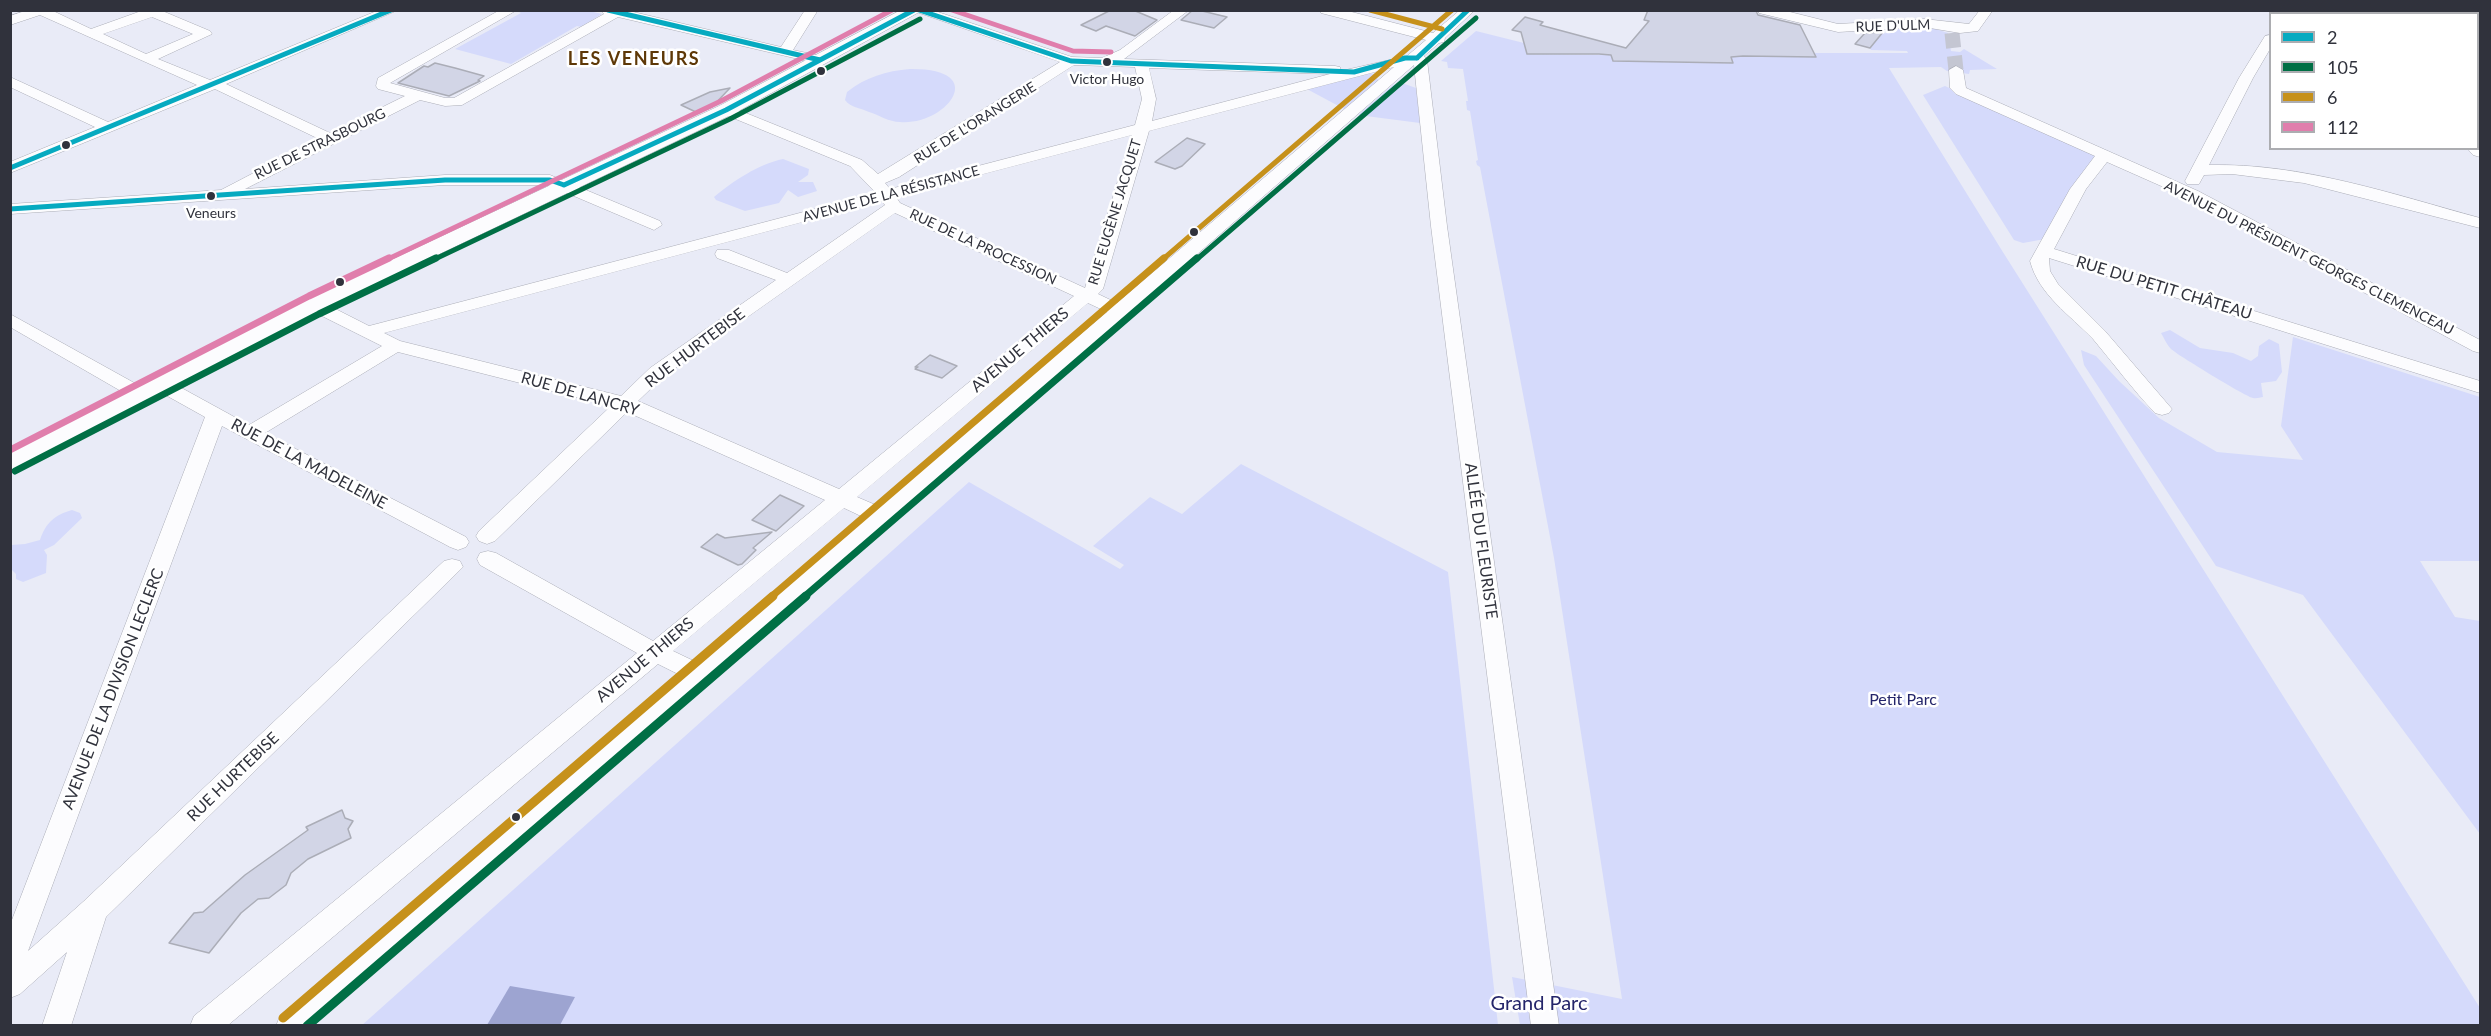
<!DOCTYPE html>
<html>
<head>
<meta charset="utf-8">
<style>
	body { margin:0 }
	#map { position:relative; width:2491px; height:1036px; overflow:hidden; background:#e9ebf7; font-family:Lato,sans-serif }
	canvas { display:block }
	.frame { position:absolute; inset:0; border:12px solid #30323c; pointer-events:none }
	.legend { position:absolute; left:2269px; top:12px; width:210px; height:138px; box-sizing:border-box; background:#fff; border:2px solid #acadb1; margin:0; padding:8px 10px; list-style:none; font-size:18px; color:#30323c }
	.legend li { display:flex; align-items:center; gap:12px; height:30px }
	.legend b { width:30px; border:2px solid #acadb1 }
</style>
</head>
<body>
<div id="map">
<canvas width="2491" height="1036"></canvas>
<div class="frame"></div>
<ul class="legend">
<li><b style="height:8px;background:#06aac0"></b>2</li>
<li><b style="height:8px;background:#006f45"></b>105</li>
<li><b style="height:8px;background:#c6911b"></b>6</li>
<li><b style="height:8px;background:#e07eac"></b>112</li>
</ul>
</div>
<script>
const ctx = document.querySelector('canvas').getContext('2d');
ctx.lineJoin = 'round';
function fillPath(path, color) { ctx.fillStyle = color; ctx.fill(path, 'evenodd'); }
function trace(path, color, width, dash) { ctx.strokeStyle = color; ctx.lineWidth = width; ctx.lineCap = dash ? 'butt' : 'round'; ctx.setLineDash(dash || []); ctx.stroke(path); }
function write(font, color, halo, rows, align = 'center') {
  ctx.font = font + ' Lato,sans-serif'; ctx.lineWidth = 5; ctx.setLineDash([]); ctx.textBaseline = 'middle'; ctx.strokeStyle = halo; ctx.fillStyle = color; for (const [text, x, y, turn = 0] of rows) {
    ctx.save(); ctx.translate(x, y); ctx.rotate((+turn || 0) * Math.PI / 180); ctx.textAlign = isNaN(turn) ? turn : align; if (halo) ctx.strokeText(text, 0, 0); ctx.fillText(text, 0, 0); ctx.restore();
  }
}
const green = new Path2D(`
	M585,10L602,14L581,27L577,26L511,64L455,49L521,13L519,12L521,11Z
	M1884,28H1933L1948,33L1951,51L1960,52L1964,49L1997,69L1970,70L1969,74L1947,71L1941,67L1889,68L2001,249L2480,1008V1025H1520L1512,977L1622,999L1554,558L1480,167L1477,165L1476,161L1478,160L1470,111L1467,110L1466,101H1468L1463,69L1448,68L1447,62L1441,61L1476,31L1524,43L1527,54L1611,55L1614,61L1733,63L1731,57L1743,56L1816,57L1814,53H1908L1907,51L1871,50L1870,48L1878,34L1888,33Z
	M910,69C992,68 946,126 900,122C889,122 879,115 869,112C861,108 851,108 845,100L847,92C866,77 886,71 910,69Z
	M1364,73L1374,74L1379,81L1346,110L1305,88Z
	M1402,83L1416,88L1420,123L1358,115L1393,85Z
	M1945,86L2096,156L2045,239L2023,243L2014,240L1923,95Z
	M783,159L809,169L808,175L798,182H813L817,191L798,197L788,190L779,203L745,211L716,200L714,197C733,181 759,164 783,159Z
	M2170,330L2200,348L2233,353L2251,361L2258,356L2259,346L2269,339L2279,344L2282,372L2276,381L2261,383L2263,397C2260,397 2257,399 2253,398C2248,398 2176,354 2171,349C2167,345 2164,338 2161,333Z
	M2293,337L2480,397V561H2420L2455,617L2480,621V834L2303,595L2216,566L2084,365L2081,350L2096,356L2119,381L2159,418L2217,452L2303,460L2281,426Z
	M1241,464L1448,572L1498,1025L361,1026L969,482L1120,569L1124,565L1093,546L1150,497L1182,514Z
	M72,510L80,513L82,518L54,545L44,550L47,555L46,573L23,582L16,579V574L11,569V545L25,544L40,540C46,522 55,515 72,510Z`);
const water = new Path2D(`
	M510,986L575,997L560,1025H487Z`);
const building = new Path2D(`
	M1111,10H1133L1157,20L1135,36L1106,26L1096,31L1081,25Z
	M1193,10H1198L1227,17L1214,28L1181,20Z
	M1648,10L1756,11L1758,15L1800,25L1816,57L1743,56L1731,57L1733,63L1613,61L1611,55L1599,54H1527L1521,32L1512,30L1525,17L1543,22L1540,25L1626,48L1649,21L1644,20Z
	M1883,32L1870,48L1855,44L1865,33Z
	M435,63L455,68L484,76L478,80L480,81L449,96L398,83L424,66L428,67Z
	M730,88L712,107L698,113L681,105L710,92Z
	M1187,138L1205,144L1182,166L1175,169L1155,162Z
	M930,355L957,366L942,378L915,369L918,367H915Z
	M780,495L804,506L776,531L752,520Z
	M772,532L753,548L756,550L742,564L738,565L701,547L717,534L725,538Z
	M342,810L345,818L353,821L348,829L351,838L308,859L291,873L286,885L269,898L258,899L241,913L209,953L169,943L194,913L203,912L245,875L308,830L306,827Z`);
const minorTunnel = new Path2D(`
	M1952,33L1956,70`);
const minor = new Path2D(`
	M28,10H51L91,29L144,10H160L210,31L212,34L158,59L210,80L379,10H398L226,84L330,133L405,96L378,89L376,86L378,78L500,10H517L390,83L445,98H454L604,14L600,10H625L781,47L805,10H818L793,50L825,57L827,60L820,64L618,17L462,105L445,106L420,100L245,189L445,175H550L660,221L662,225L654,230L548,185H445L10,214V204L221,190L319,139L215,89L10,173V162L95,127L10,87V77L108,122L197,85L40,15L10,25V16ZM152,17L193,34L146,54L103,34Z
	M911,10H932L1072,57L1102,58L1120,50L1174,10H1189L1124,59L1335,66L1340,67L1341,71L1407,56L1426,40L1321,13L1320,10H1344L1433,33L1460,10H1475L1445,38L1444,42L1439,43L1424,56L1427,60L1447,226L1559,1026H1531L1431,226L1414,65L312,1026H276L280,1016L680,675L658,664L227,1026H190L194,1016L637,653L480,565L477,559L480,553L488,551L496,553L653,641L825,500L627,412L495,541L487,544L479,541L476,536L479,531L611,406L398,352L265,433L466,537L469,542L466,547L458,550L450,547L222,426L28,951L84,901L444,561L452,559L460,561L463,567L106,917L71,1026H42L67,952L20,994L10,998V925L205,417L153,388L151,384L153,380H167L249,425L382,346L308,309L305,305L308,301H320L369,326L876,193L850,166L721,113L719,110L721,107H731L862,160L878,174L1060,62ZM1074,65L1135,67L1142,99L1135,125L890,189L885,183L899,177ZM1394,67L1117,303L1098,294L1103,289L1149,131ZM1149,68L1330,74L1152,121L1156,99ZM1132,135L1085,288L900,203L896,197ZM882,201L885,205L787,273L729,250H717L715,254L717,258L776,280L650,368L621,396L400,341L384,333ZM895,213L1074,296L839,489L638,401L664,376ZM1088,303L1107,312L878,506L857,497ZM844,508L865,518L696,662L673,651Z
	M1758,10H1782L1838,24L1924,19L1969,24L1980,10H1993L1978,31L1960,33L1924,27L1838,32L1759,13Z
	M2282,10H2295L2294,14H2281Z
	M2441,10H2456L2458,14H2443Z
	M2478,17L2480,18V26L2478,25Z
	M2270,35V49L2253,78L2209,165C2302,163 2392,194 2480,218V228L2304,183L2232,174L2204,175L2199,184H2187L2185,181L2239,78L2265,36Z
	M1956,66L1963,70L1966,88L2198,191L2480,340V353L2473,351L2186,197L2107,162L2086,189L2054,249L2480,381V393L2049,258L2050,271L2058,284L2105,331L2172,409L2169,413L2162,415L2155,413C2133,390 2114,364 2093,339C2070,315 2039,295 2030,261L2070,189L2095,156L1956,94L1950,88L1949,70Z
	M2478,120H2480V129H2478Z
	M10,314L147,390L150,394L147,398H133L10,327Z`);
const major = new Path2D(`
	M901,10H923L733,114L322,310L19,468L10,471V451L306,300L719,106Z
	M2313,10H2331L2333,14H2315Z
	M2478,142L2480,143V157L2473,155L2467,148H2478Z`);
const bus1 = new Path2D(`
	M608,10L820,60
	M919,10L1071,61L1354,72L1405,58H1417
	M1417,58L1468,10
	M10,168L391,10
	M564,185L726,110L914,10
	M10,209L445,180H550L564,185`);
const bus2Far2 = new Path2D(`
	M433,260L730,119L920,19
	M1196,260L1476,18`);
const bus2Far1 = new Path2D(`
	M15,471L319,314L436,258
	M804,597L1197,258`);
const bus2 = new Path2D(`
	M307,1026L806,596`);
const bus3Far2 = new Path2D(`
	M1370,10L1442,29
	M1162,260L1452,10`);
const bus3Far1 = new Path2D(`
	M771,597L1164,258`);
const bus3 = new Path2D(`
	M283,1018L773,596`);
const bus4Far1 = new Path2D(`
	M952,10L1073,51L1111,52
	M386,260L721,101L892,10`);
const bus4 = new Path2D(`
	M10,450L309,296L389,258`);
const markers = [
	[1107,62,5,"#30323c"],
	[821,71,5,"#30323c"],
	[66,145,5,"#30323c"],
	[211,196,5,"#30323c"],
	[1194,232,5,"#30323c"],
	[340,282,5,"#30323c"],
	[516,817,5,"#30323c"]
];
const farStreetnames = [
	["RUE D'ULM",1893,26,-2],
	["RUE DE L'ORANGERIE",975,123,-32],
	["RUE DE STRASBOURG",320,144,-26],
	["AVENUE DE LA RÉSISTANCE",891,194,-15],
	["RUE EUGÈNE JACQUET",1115,212,-73],
	["RUE DE LA PROCESSION",983,247,25],
	["AVENUE DU PRÉSIDENT GEORGES CLEMENCEAU",2309,258,27]
];
const busNames = [
	["Victor Hugo",1107,79],
	["Veneurs",211,213]
];
const streetNames = [
	["RUE DU PETIT CHÂTEAU",2164,288,17],
	["RUE HURTEBISE",695,348,-37],
	["AVENUE THIERS",1020,350,-40],
	["RUE DE LANCRY",580,394,16],
	["RUE DE LA MADELEINE",309,464,28],
	["ALLÉE DU FLEURISTE",1481,541,82],
	["AVENUE THIERS",645,660,-40],
	["AVENUE DE LA DIVISION LECLERC",113,689,-69],
	["RUE HURTEBISE",233,777,-44]
];
const parkNames = [
	["Petit Parc",1903,700]
];
const farDistrictnames = [
	["LES VENEURS",634,59]
];
const nearParknames = [
	["Grand Parc",1539,1004]
];
fillPath(green, '#d5dafb');
fillPath(water, '#9da4d1');
fillPath(building, '#d2d5e6');
trace(building, '#abadb7', 1.5);
trace(minorTunnel, '#c4c6d2', 15, [15, 8]);
trace(minor, '#abadb7', 1);
trace(major, '#abadb7', 1);
fillPath(minor, '#fcfcfe');
fillPath(major, '#fcfcfe');
trace(bus1, '#06aac0', 5);
trace(bus2Far2, '#006f45', 5);
trace(bus2Far1, '#006f45', 7);
trace(bus2, '#006f45', 9);
trace(bus3Far2, '#c6911b', 5);
trace(bus3Far1, '#c6911b', 7);
trace(bus3, '#c6911b', 9);
trace(bus4Far1, '#e07eac', 5);
trace(bus4, '#e07eac', 7);
for (const [x, y, r, color] of markers) { const dot = new Path2D(); dot.arc(x, y, r, 0, 2 * Math.PI); ctx.fillStyle = color; ctx.fill(dot); trace(dot, '#fff', 2); }
write('14px', '#30323c', '#fff', farStreetnames);
write('14px', '#30323c', '#fff', busNames);
write('16px', '#30323c', '#fff', streetNames);
write('16px', '#24256a', '#fff', parkNames);
ctx.letterSpacing = '1.5px';
write('bold 18px', '#5e3807', '#fff', farDistrictnames);
ctx.letterSpacing = '0px';
write('20px', '#24256a', '#fff', nearParknames);
</script>
</body>
</html>
